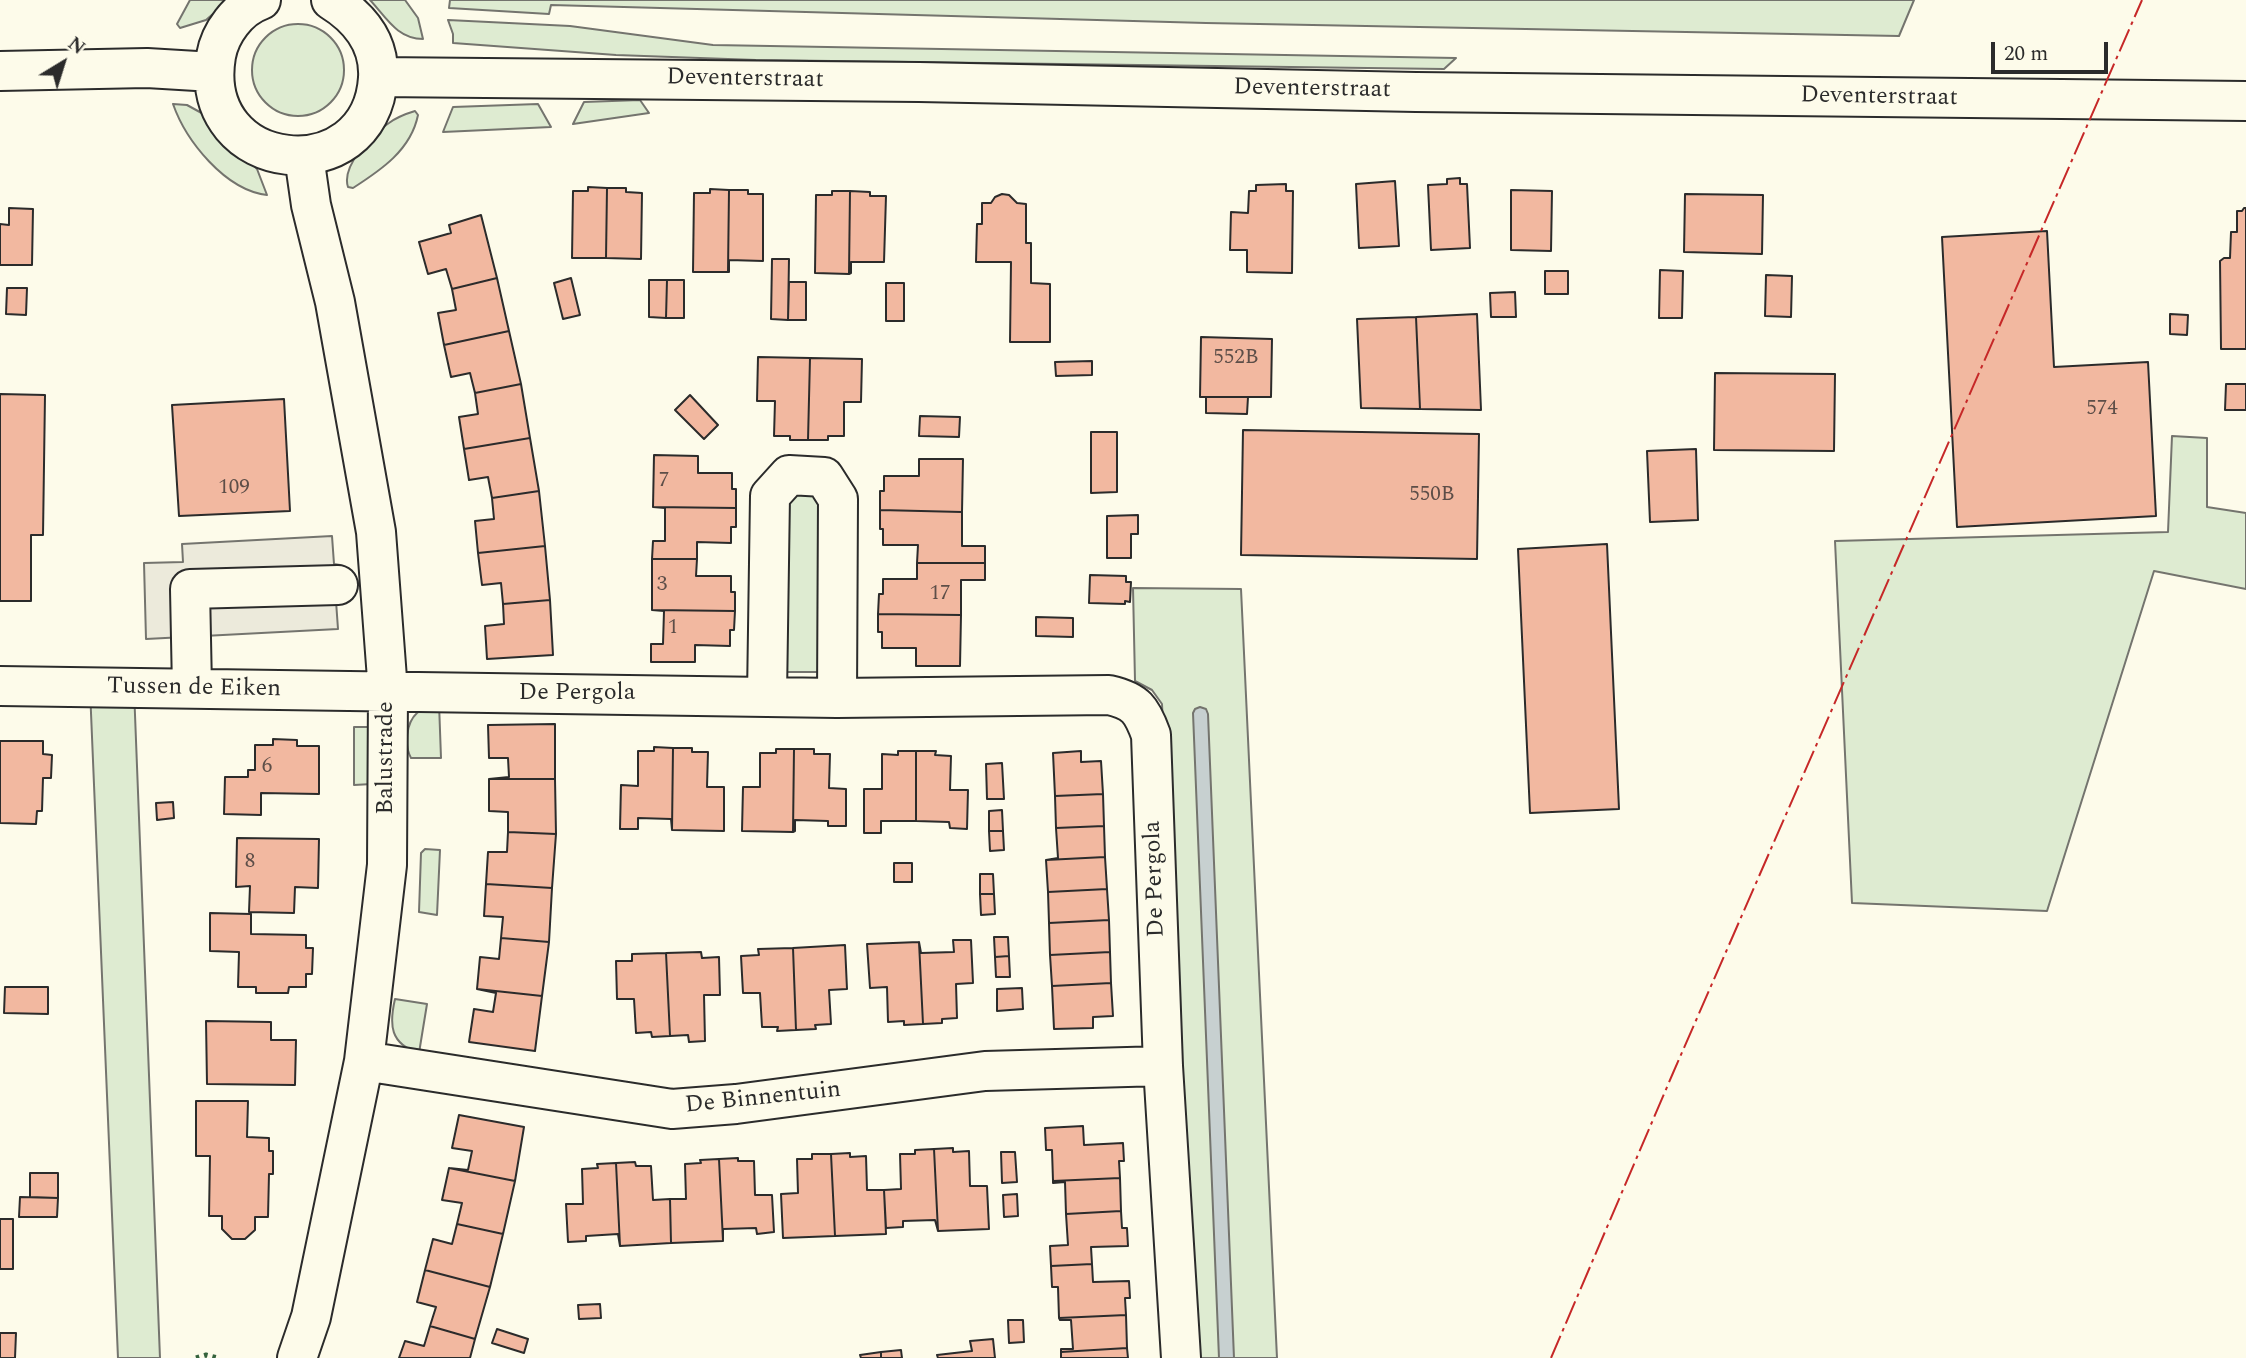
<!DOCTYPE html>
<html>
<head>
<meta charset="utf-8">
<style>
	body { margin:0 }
	#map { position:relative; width:2246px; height:1358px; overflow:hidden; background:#fdfbea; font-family:Spectral,serif }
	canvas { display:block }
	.north { position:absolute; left:28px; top:28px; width:70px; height:70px; -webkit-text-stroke:5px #fdfbea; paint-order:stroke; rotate:38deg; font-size:19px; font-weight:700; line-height:28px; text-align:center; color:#2b2b2b }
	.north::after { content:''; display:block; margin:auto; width:24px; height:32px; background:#2b2b2b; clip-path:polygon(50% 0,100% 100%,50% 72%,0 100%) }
	.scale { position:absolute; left:1991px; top:42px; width:117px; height:32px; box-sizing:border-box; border:4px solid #2b2b2b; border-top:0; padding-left:9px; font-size:21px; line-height:24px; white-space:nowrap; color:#2b2b2b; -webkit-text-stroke:5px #fdfbea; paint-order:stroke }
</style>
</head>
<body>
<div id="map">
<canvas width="2246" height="1358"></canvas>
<div class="north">N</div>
<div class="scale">20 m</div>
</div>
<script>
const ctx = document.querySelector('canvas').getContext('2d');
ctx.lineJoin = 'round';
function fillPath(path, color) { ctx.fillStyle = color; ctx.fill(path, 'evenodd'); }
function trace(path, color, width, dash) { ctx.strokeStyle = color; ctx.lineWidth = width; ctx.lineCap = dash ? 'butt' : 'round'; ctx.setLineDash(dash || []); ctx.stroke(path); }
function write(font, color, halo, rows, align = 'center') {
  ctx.font = font + ' Spectral,serif'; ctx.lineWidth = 5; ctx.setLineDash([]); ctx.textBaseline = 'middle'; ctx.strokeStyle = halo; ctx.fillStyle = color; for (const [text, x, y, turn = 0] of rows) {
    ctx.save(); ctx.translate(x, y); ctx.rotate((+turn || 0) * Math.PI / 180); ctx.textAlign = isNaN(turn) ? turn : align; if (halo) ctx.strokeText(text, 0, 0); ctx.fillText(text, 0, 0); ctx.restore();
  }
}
const green = new Path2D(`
	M190,0H229L206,20L180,28L177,24Z
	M370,0H405L418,18L423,39C397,39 386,17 370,0Z
	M450,0H1914L1899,36L1206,23L551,5L549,14L449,8Z
	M448,20L570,26L713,45L1456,58L1444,69L756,60L616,55L453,43V34Z
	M252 70a46 46 0 1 1 92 0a46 46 0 1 1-92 0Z
	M640,100L649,113L573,124L584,102Z
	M173,104L187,105L207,116L257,169L267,195C225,190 186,141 173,104Z
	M538,104L551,127L443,132L453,107Z
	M415,111L418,115C411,150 381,170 353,188L348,187C341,166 372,134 389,123C397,117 405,114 415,111Z
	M2172,436L2207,438V507L2246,513V589L2154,571L2047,911L1852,903L1835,541L2168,532Z
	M820,488L826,672H784L785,498Z
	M1133,588L1241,589L1277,1358H1194L1162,704L1152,690L1135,681Z
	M90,689H134L160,1358H118Z
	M439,703L441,758H411C404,745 406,723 417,713C423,708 432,706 439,703Z
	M354,727H370L372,784L354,785Z
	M425,849L440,850L437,915L419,912L421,853Z
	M395,999L427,1004L419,1053C390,1044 389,1025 395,999Z`);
const parking = new Path2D(`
	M332,536L334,564L340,565L341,600L336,601L338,629L146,639L144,563L183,562L182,544Z`);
const water = new Path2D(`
	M1200,707L1206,709L1208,714L1234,1358H1219L1193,713L1195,709Z`);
const building = new Path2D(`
	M1460,178V184H1467L1470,248L1431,250L1428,185L1447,184V179Z
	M1395,181L1399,246L1359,248L1356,184Z
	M1286,184V191H1293L1292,273L1247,272V250H1230L1231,212L1248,213L1249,191H1256V185Z
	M588,187L607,188L606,258H572L573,191H588Z
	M607,188H626V192L642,193L641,259L606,258Z
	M710,189L729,190L728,272H693L694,193H710Z
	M729,190H748V194H763V261L729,260V272H728Z
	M1511,190L1552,191L1551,251L1511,250Z
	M832,191H850L849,274L815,273L816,195H832Z
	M850,191L870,192V196H886L884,262H851V273L849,274Z
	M1002,194L1009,195L1017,203L1026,204V243H1031V283L1050,284V342H1010L1011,262H976L977,224H982V203H991L995,197Z
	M1685,194L1763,195L1762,254L1684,252Z
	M9,208L33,209L32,265H0V224L9,225Z
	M2244,208H2246V349H2221L2220,261L2224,258H2230L2231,232H2237V211H2242Z
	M481,215L497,278L452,289L446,269L428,274L419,242L451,233L449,225Z
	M2047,231L2054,367L2148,362L2156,516L1957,527L1942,237Z
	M772,259H789L788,320L771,319Z
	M1660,270L1683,271L1682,318H1659Z
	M1545,271H1568V294H1545Z
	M1766,275L1792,276L1791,317L1765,316Z
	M497,278L509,331L444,345L438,313L456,310L452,289Z
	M571,278L580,315L563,319L554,283Z
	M649,280H667L666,318L649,317Z
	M667,280H684V318H666Z
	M789,282H806V320H788Z
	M886,283H904V321H886Z
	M7,288H27L26,315L6,314Z
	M1515,292L1516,317H1491L1490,293Z
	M1477,314L1481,410L1420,409L1416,317Z
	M2170,314L2188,315L2187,335L2170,334Z
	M1416,317L1420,409L1361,408L1357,319Z
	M509,331L521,384L475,393L470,373L451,377L444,345Z
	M1201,337L1272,339L1271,397H1200Z
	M758,357L810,358L808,440H790V436H774L775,401H757Z
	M810,358L862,359L861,402H844V436H828V440H808Z
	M1092,361V375L1056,376L1055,362Z
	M1715,373L1835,374L1834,451L1714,450Z
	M521,384L530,438L464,449L459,417L478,414L475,393Z
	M2226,384H2246V410H2225Z
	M0,394L45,395L43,535H31V601H0Z
	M690,395L718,425L704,439L675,410Z
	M1206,397H1248L1247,414L1206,413Z
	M284,399L290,511L179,516L172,405Z
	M920,416L960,417L959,437L919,436Z
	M1243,430L1479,434L1477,559L1241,555Z
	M1091,432H1117V492L1091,493Z
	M530,438L539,491L492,498L488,477L469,480L464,449Z
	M1696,449L1698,520L1650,522L1647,451Z
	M654,455L698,456V473H732V489H736V508L653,507Z
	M919,459H963L962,512L880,510V491H884V476H919Z
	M539,491L545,546L478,553L475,521L494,519L492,498Z
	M653,507L736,508V527H731V543L697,542V559H652L653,541H665V508Z
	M880,510L962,512V546H985V563H917L918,545H883V529H880Z
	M1138,515V534H1131V558H1107V516Z
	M1607,544L1619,809L1530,813L1518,549Z
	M545,546L550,600L503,604L501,583L482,585L478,553Z
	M652,559H697L696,576H731V592H735V611L652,610Z
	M917,563H985V580H961V615L878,614L879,594H883V579H917Z
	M1090,575L1126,576V582H1131L1130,602L1125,601V604L1089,603Z
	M550,600L553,655L487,659L485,626L504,624L503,604Z
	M652,610L735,611L734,630H730V646L695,645V662H651V644H663L664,611Z
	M878,614L961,615L960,666H916V648H882V632H878Z
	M1036,617L1073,618V637L1036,636Z
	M555,724V779H489L509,777L508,758H489L488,725Z
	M273,739L297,740V746H319V794L261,793V815L224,814L225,777H248V770H255V745H273Z
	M0,741H43V754L52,755L51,778H43L42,811H37L36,824L0,823Z
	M654,747L673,748L672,830L671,819L638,818V829H620L621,785L638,786V751H654Z
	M673,748H692V752H708L707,787H724V831L672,830Z
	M776,749H794L793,832L742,831L743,787H760V753H776Z
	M794,749H814V754H830L829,788L846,789V826H828V821L795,820V831L793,832Z
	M898,751H916V821H881V833H864V789H882V754L898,755Z
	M916,751H936L935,755L951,756L950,790H968L967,829L950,828L949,822L916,821Z
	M1081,751V762L1101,761L1103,794L1055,796L1053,753Z
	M1002,763L1004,799H987L986,764Z
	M489,779H555L556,834L508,832V812L489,811Z
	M1103,794L1104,826L1056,828L1055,796Z
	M173,802L174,818L157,820L156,803Z
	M1002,810L1003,831H989V811Z
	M1104,826L1105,857L1046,860L1058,858L1056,828Z
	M989,831H1003L1004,850L990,851Z
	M508,832L556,834L552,888L486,884L488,852H507Z
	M237,838L319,839L318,888L295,887L294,913L249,912L250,886L236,887Z
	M1105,857L1107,889L1048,892L1046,860Z
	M894,863H912V882H894Z
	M980,874H993L994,894H980Z
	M486,884L552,888L549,942L501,938L503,917L484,916Z
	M1107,889L1109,920L1049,923L1048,892Z
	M980,894H994L995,914L981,915Z
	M210,913L251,914V934L306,935V948H313L312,974H306V987H289L288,993H256V987H238L239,952L210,951Z
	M1109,920L1110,952L1050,955L1049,923Z
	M994,937H1008L1009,956L995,957Z
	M501,938L549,942L542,996L477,989L480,957L499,959Z
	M953,940H971L973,983L956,984L957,1018L942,1019V1023L923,1024L919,942L921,953L954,952Z
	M919,942L923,1024L904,1025V1021L888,1022L887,987L870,988L867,944Z
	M845,945L847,989L829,990L831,1024L815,1025L816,1029L796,1030L793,948Z
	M793,948L796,1030L777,1031L778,1027H762L760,993H743L741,956L759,955L758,949Z
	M701,952L702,958L719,957L720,995H704L705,1041L689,1042L688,1035L670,1036L666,953Z
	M1110,952L1111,983L1052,986L1050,955Z
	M666,953L670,1036L652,1037L651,1032L636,1033L634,999H617L616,961H632V954Z
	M1009,956L1010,977H996L995,957Z
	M1111,983L1113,1016L1093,1017V1028L1054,1029L1052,986Z
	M5,987H48V1014L4,1013Z
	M1022,988L1023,1009L997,1011V989Z
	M477,989L542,996L535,1051L469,1042L474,1009L493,1012L496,993Z
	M206,1021L271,1022V1040H296L295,1085L207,1084Z
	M196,1101H248L247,1137L269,1138V1151H273V1174H269L268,1217H255V1230L245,1239H232L222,1229V1216H209L210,1156H196Z
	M459,1115L524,1127L515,1181L449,1168L468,1170L472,1151L452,1148Z
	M1083,1126L1084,1145L1123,1143L1124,1161H1119L1120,1178L1053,1181L1052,1150H1046L1045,1128Z
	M953,1148V1152L969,1151L970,1186H987L989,1229L938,1231L934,1149Z
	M934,1149L938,1231L935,1220L903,1221V1227L886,1228L884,1190L901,1189L900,1154H915V1150Z
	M1001,1152H1015L1017,1182L1002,1183Z
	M850,1153V1157L866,1156L867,1190H884L886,1234L835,1236L831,1154Z
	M812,1154H831L835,1236L783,1238L781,1194L798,1193L797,1159H812Z
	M738,1158V1161H754L755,1195H772L774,1232L757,1234L756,1228L723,1229V1241L719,1159Z
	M719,1159L723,1241L671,1243L670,1199H686L685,1164L701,1163L700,1160Z
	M635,1162L636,1166H651L653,1200L670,1199L671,1243L620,1246L616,1163Z
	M616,1163L620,1246L618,1234L586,1236V1241L568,1242L566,1204H583L582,1169L598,1168L597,1164Z
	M449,1168L515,1181L503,1234L457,1224L462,1203L442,1200Z
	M30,1173H58V1198L30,1197Z
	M1120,1178L1121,1211L1066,1214L1065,1182L1053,1183V1181Z
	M1017,1194L1018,1216L1004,1217L1003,1195Z
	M20,1197L58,1198L57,1217H19Z
	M1121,1211L1122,1228H1127L1128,1246L1091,1247L1092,1264L1051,1266L1050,1246L1068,1245L1066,1214Z
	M0,1219H13V1269H0Z
	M457,1224L503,1234L490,1287L425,1270L433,1239L452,1244Z
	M1092,1264L1093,1282L1129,1281L1130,1298H1125L1126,1315L1059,1318L1058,1287H1052L1051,1266Z
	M425,1270L490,1287L475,1339L430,1326L436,1307L417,1302Z
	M600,1304L601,1318L579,1319L578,1305Z
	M1126,1315L1127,1348L1061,1352V1349H1073L1071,1320H1060L1059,1318Z
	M1008,1320H1023L1024,1342L1009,1343Z
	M430,1326L475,1339L470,1358H399L405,1341L424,1346Z
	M497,1329L528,1339L524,1353L492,1343Z
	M0,1333H16L15,1358H0Z
	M993,1339L995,1358H938L937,1355L972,1351L970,1341Z
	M1127,1348L1128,1358H1061V1352Z
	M901,1350L902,1358H881V1352Z
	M881,1352V1358H861L860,1355Z`);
const minor = new Path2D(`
	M0,686L837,698L1109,695C1136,701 1142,710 1151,735L1163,1066L1181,1358
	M192,688L190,589L338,585
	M767,696L770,496L789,475L824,477L838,499L837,698
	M364,1061L672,1109L736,1104L985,1071L1163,1066
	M297,1358L311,1317L364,1061L387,865L388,692L376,532L335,302L311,205L304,156`);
const major = new Path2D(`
	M261,0C238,8 220,33 216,56C196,176 371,192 378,78C380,43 360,18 331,0
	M0,71L147,68L213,72
	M378,77L919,82L1416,92L2246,101`);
const hedge = new Path2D(`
	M196,1358L206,1355L218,1358`);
const power = new Path2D(`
	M1551,1358L1673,1073L2142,0`);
const numberNames = [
	["552B",1236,359],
	["574",2102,410],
	["7",664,482],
	["109",234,489],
	["550B",1432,496],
	["3",662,586],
	["17",940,595],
	["1",673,629],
	["6",267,768],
	["8",250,863]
];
const streetNames = [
	["Deventerstraat",745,80,1],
	["Deventerstraat",1312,90,1],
	["Deventerstraat",1879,98,1],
	["Tussen de Eiken",194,689,1],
	["De Pergola",577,694],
	["Balustrade",387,758,-90],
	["De Pergola",1156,879,-92],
	["De Binnentuin",763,1099,-6]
];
fillPath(green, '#deebd1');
trace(green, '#74746e', 2);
fillPath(parking, '#eceadb');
trace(parking, '#74746e', 2);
fillPath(water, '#c7d0d0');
trace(water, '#74746e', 2);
fillPath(building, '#f2b8a0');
trace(building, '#2b2b2b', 2);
trace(minor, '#2b2b2b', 42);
trace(major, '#2b2b2b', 42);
trace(minor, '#fdfbea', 38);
trace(major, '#fdfbea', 38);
trace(hedge, '#34623c', 5, [3.5, 5]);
trace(power, '#c62828', 2, [24, 5, 3.5, 5]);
write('21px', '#5d4e48', null, numberNames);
write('24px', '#2b2b2b', '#fdfbea', streetNames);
</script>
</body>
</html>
